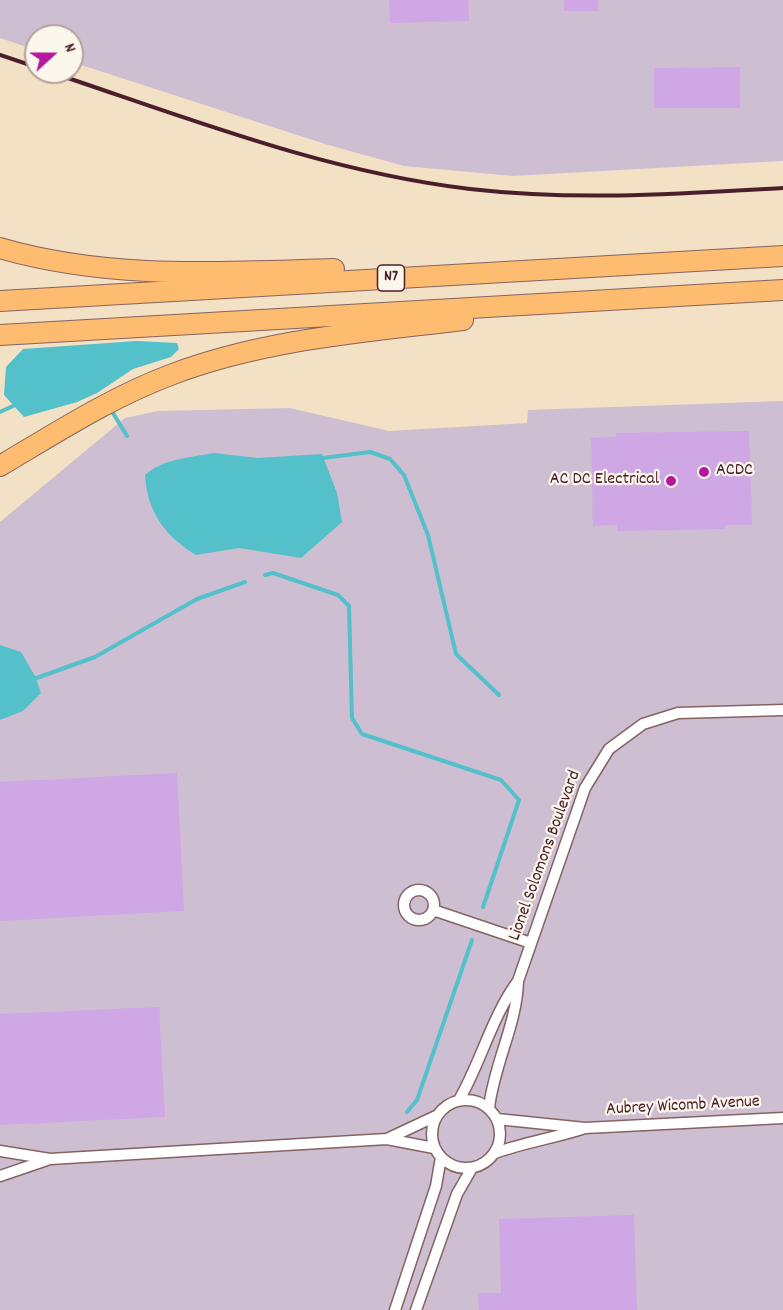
<!DOCTYPE html>
<html>
<head>
<meta charset="utf-8">
<style>
	body { margin:0 }
	#map { position:relative; width:783px; height:1310px; overflow:hidden; background:#f2e1c4; font-family:Dekko,sans-serif }
	canvas { display:block }
	.north { position:absolute; left:24px; top:24px; width:60px; height:60px; box-sizing:border-box; background:#fbf7ec; border:2px solid #b4a19f; border-radius:50%; rotate:69deg; font-size:16px; font-weight:700; line-height:24px; text-align:center; color:#4a1f2b }
	.north::after { content:''; display:block; margin:auto; width:21px; height:27px; background:#b5179e; clip-path:polygon(50% 0,100% 100%,50% 72%,0 100%) }
</style>
</head>
<body>
<div id="map">
<canvas width="783" height="1310"></canvas>
<div class="north">N</div>
</div>
<script>
const ctx = document.querySelector('canvas').getContext('2d');
ctx.lineJoin = 'round';
function fillPath(path, color) { ctx.fillStyle = color; ctx.fill(path, 'evenodd'); }
function trace(path, color, width, dash) { ctx.strokeStyle = color; ctx.lineWidth = width; ctx.lineCap = dash ? 'butt' : 'round'; ctx.setLineDash(dash || []); ctx.stroke(path); }
function write(font, color, halo, rows, align = 'center') {
  ctx.font = font + ' Dekko,sans-serif'; ctx.lineWidth = 4.5; ctx.setLineDash([]); ctx.textBaseline = 'middle'; ctx.strokeStyle = halo; ctx.fillStyle = color; for (const [text, x, y, turn = 0] of rows) {
    ctx.save(); ctx.translate(x, y); ctx.rotate((+turn || 0) * Math.PI / 180); ctx.textAlign = isNaN(turn) ? turn : align; if (halo) ctx.strokeText(text, 0, 0); ctx.fillText(text, 0, 0); ctx.restore();
  }
}
const industrial = new Path2D(`
	M0,0H783V161L513,176L404,166L325,144L72,62V36H36V50L0,38Z
	M783,401V1310H0V522L125,418L158,411L290,408L389,431L527,423L528,410Z`);
const water = new Path2D(`
	M136,341L177,343L179,349L171,357L133,369L97,393L77,402L24,417L4,395L6,367L23,349Z
	M214,453L258,458L322,454L337,493L342,522L301,558L239,548L196,555C165,536 147,512 145,475C162,459 192,457 214,453Z
	M0,645L21,652L35,676L41,693L23,711L0,720Z`);
const stream = new Path2D(`
	M0,412L13,406
	M113,413L127,436
	M323,458L370,452L390,459L404,475L428,535L456,654L499,695
	M265,575L273,573L338,595L349,606L352,718L362,734L501,780L519,800L483,907
	M31,680L95,657L197,599L245,582
	M407,1112L417,1100L472,940`);
const building = new Path2D(`
	M389,0H468L469,21L390,23Z
	M564,0H598V11H564Z
	M740,67V108H654V68Z
	M749,431L752,525H725V529L617,531V525L593,526L591,438L616,437V433Z
	M177,773L184,911L0,921V782Z
	M159,1007L165,1117L0,1125V1014Z
	M634,1215L637,1310H479L478,1293H501L499,1219Z`);
const street = new Path2D(`
	M404 905a15 15 0 1 1 30 0a15 15 0 1 1-30 0Z
	M433,910L531,943
	M432 1134a34 34 0 1 1 68 0a34 34 0 1 1-68 0Z
	M459,1100C481,1062 492,1016 518,981L585,788L609,749L643,724L678,713L783,710
	M489,1108C494,1064 517,1024 518,981
	M497,1119L585,1128L783,1118
	M387,1139L436,1116
	M0,1151L50,1159L387,1139L434,1148
	M495,1153C525,1142 555,1138 585,1128
	M0,1176L47,1160
	M395,1310L436,1186L441,1157
	M416,1310L457,1194L472,1168`);
const highway = new Path2D(`
	M0,248C110,280 221,272 334,269
	M0,301L783,256
	M0,335L783,290
	M0,466C56,433 111,397 173,374C266,339 366,332 463,320`);
const rail = new Path2D(`
	M0,55L36,67
	M50,72C188,118 325,172 470,189C575,201 678,194 783,188`);
const markers = [
	[704,472,6,"#b5179e"],
	[671,481,6,"#b5179e"]
];
const shields = [
	[391,278,27]
];
const shieldNames = [
	["N7",391,278]
];
const poiNames = [
	["ACDC",716,472],
	["AC DC Electrical",659,481,"right"]
];
const streetNames = [
	["Lionel Solomons Boulevard",546,856,-70],
	["Aubrey Wicomb Avenue",683,1107,-3]
];
fillPath(industrial, '#cebed2');
fillPath(water, '#53c0ca');
trace(stream, '#53c0ca', 4);
fillPath(building, '#cfa7e4');
trace(street, '#856361', 13);
trace(highway, '#856361', 22);
trace(street, '#fff', 10);
trace(highway, '#fdbc70', 20);
trace(rail, '#4a1f2b', 4);
for (const [x, y, r, color] of markers) { const dot = new Path2D(); dot.arc(x, y, r, 0, 2 * Math.PI); ctx.fillStyle = color; ctx.fill(dot); trace(dot, '#fbf7ec', 2); }
for (const [x, y, w] of shields) { const box = new Path2D(); box.roundRect(x - w / 2, y - 13, w, 26, 4.5); ctx.fillStyle = '#fbf7ec'; ctx.fill(box); trace(box, '#4a1f2b', 1.5); }
write('bold 16px', '#4a1f2b', null, shieldNames);
write('18px', '#4a1f2b', '#fbf7ec', poiNames, 'left');
write('18px', '#4a1f2b', '#fbf7ec', streetNames);
</script>
</body>
</html>
